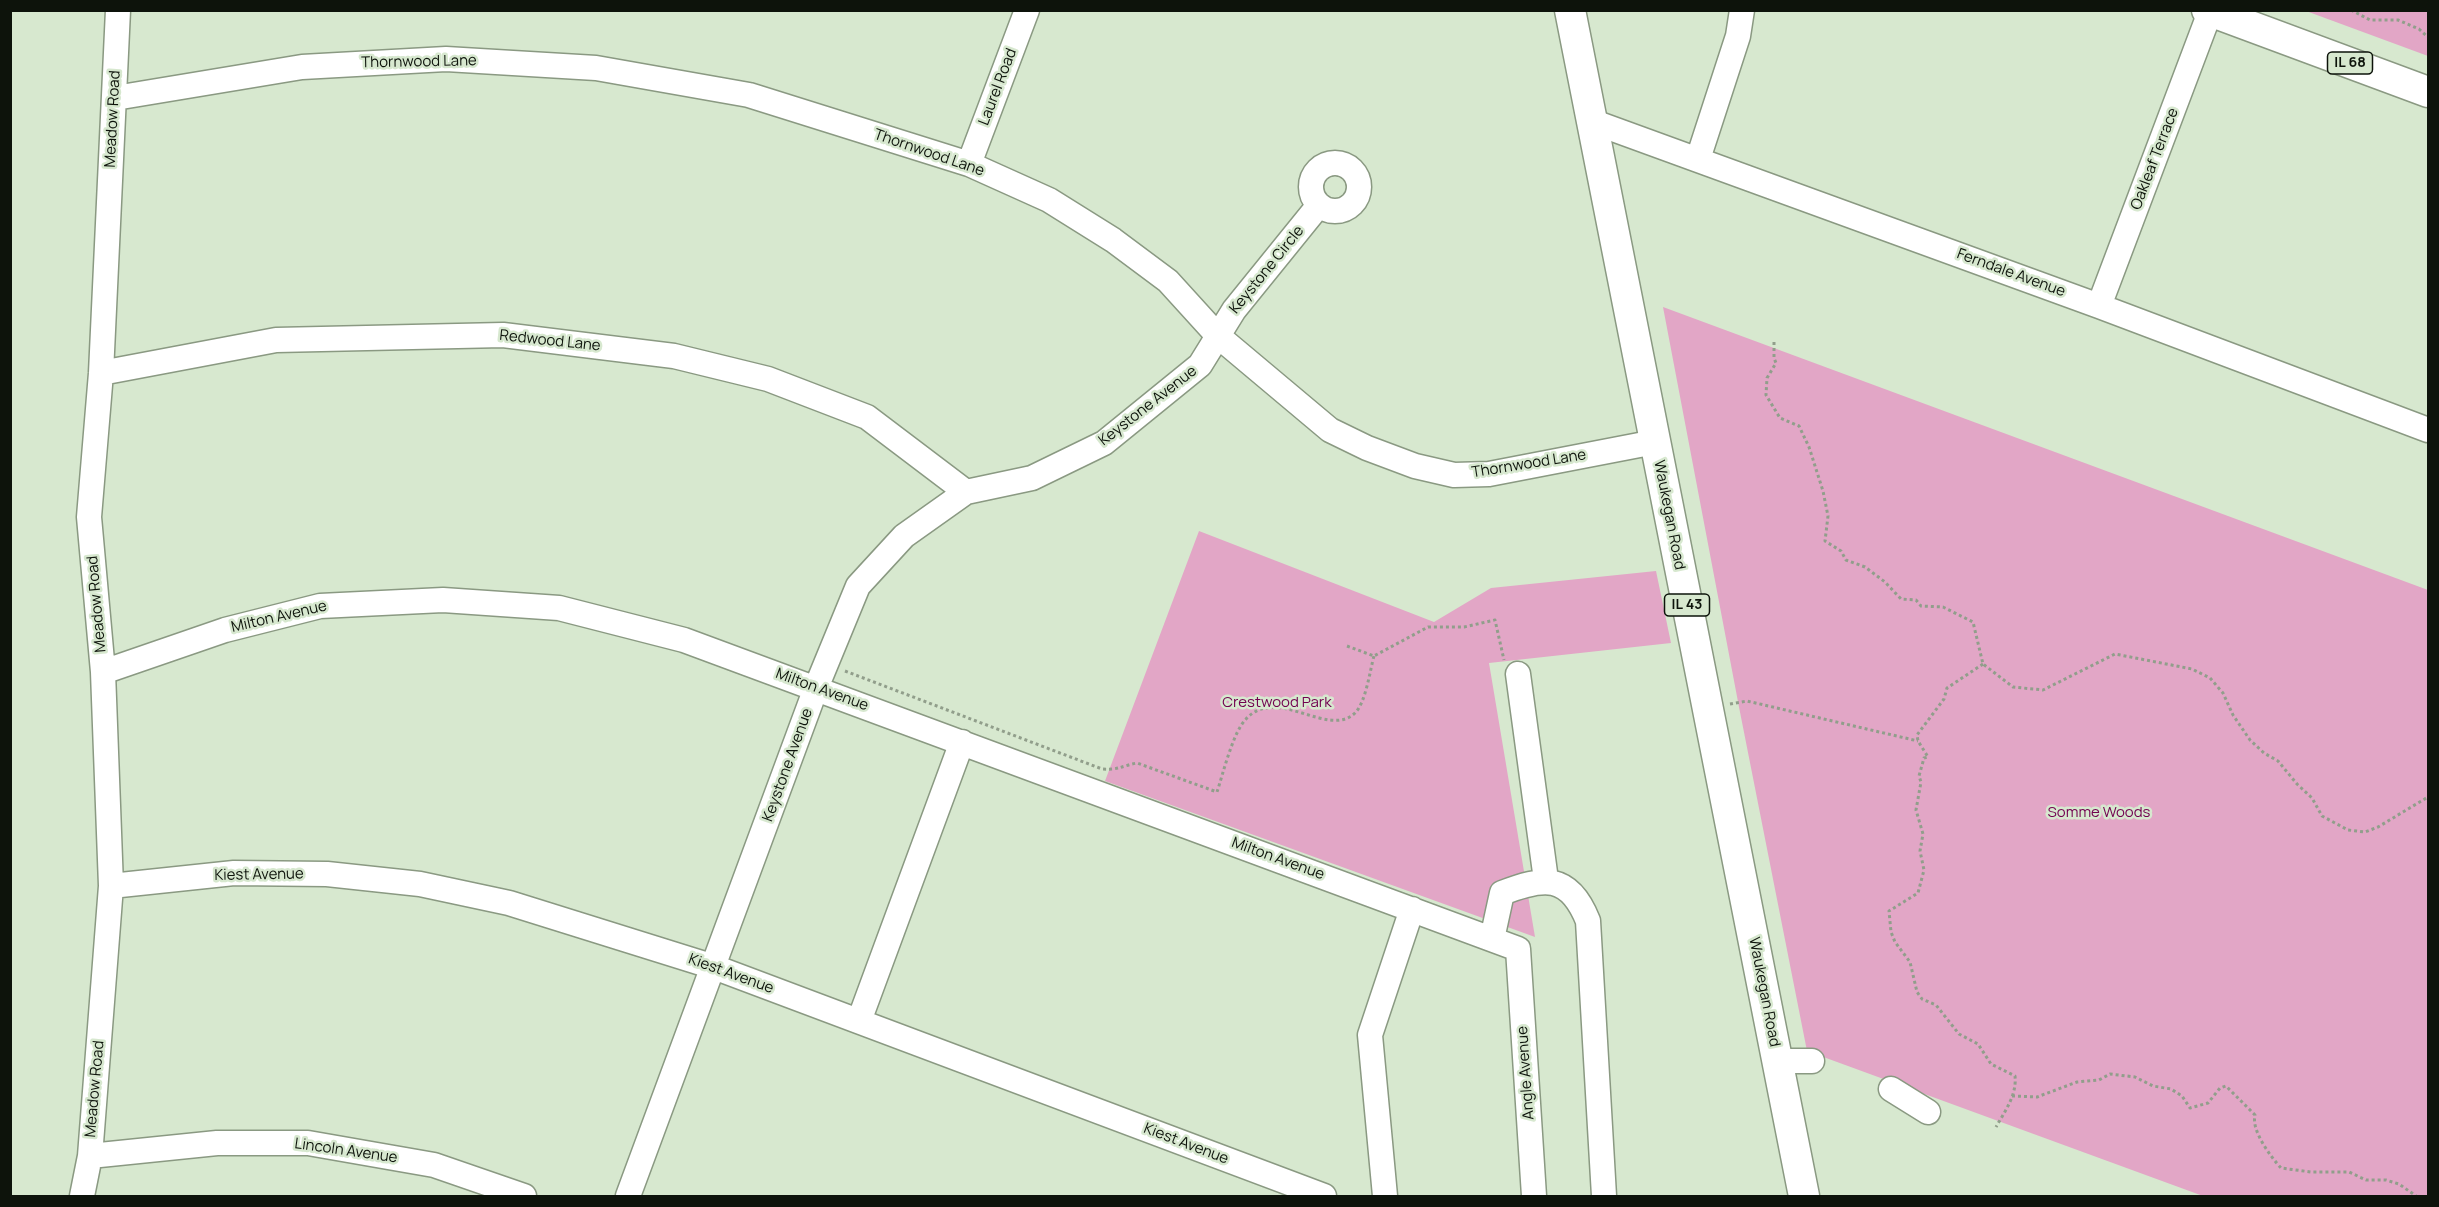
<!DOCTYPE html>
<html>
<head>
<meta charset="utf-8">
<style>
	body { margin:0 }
	#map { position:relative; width:2439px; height:1207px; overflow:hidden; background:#d7e8cf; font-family:Manrope,sans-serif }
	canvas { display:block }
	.frame { position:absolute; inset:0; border:12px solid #0d130b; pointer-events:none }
</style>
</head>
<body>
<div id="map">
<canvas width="2439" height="1207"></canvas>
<div class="frame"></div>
</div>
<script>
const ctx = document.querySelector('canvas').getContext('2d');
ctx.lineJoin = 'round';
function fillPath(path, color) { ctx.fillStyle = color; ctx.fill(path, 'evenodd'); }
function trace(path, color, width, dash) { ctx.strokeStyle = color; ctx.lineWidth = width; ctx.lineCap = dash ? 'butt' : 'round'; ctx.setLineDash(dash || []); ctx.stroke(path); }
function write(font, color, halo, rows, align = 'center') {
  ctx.font = font + ' Manrope,sans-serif'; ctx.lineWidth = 5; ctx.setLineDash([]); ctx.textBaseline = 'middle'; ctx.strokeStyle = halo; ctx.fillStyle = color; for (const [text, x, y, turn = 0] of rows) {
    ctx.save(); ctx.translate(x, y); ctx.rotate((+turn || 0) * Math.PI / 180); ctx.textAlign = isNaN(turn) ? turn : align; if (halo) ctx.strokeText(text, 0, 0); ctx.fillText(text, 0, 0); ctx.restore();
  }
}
const green = new Path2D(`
	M2306,11H2428V56Z
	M1663,307L2428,590V1196H2203L1807,1051L1739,707Z
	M1199,531L1434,622L1491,588L1656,571L1671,643L1489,663L1535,937L1105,781Z`);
const path = new Path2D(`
	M2351,10L2370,20H2398L2419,29L2428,37
	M1774,342V358L1776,363L1767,378L1766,395L1780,418L1799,426L1809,447L1823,491L1828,516L1825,541L1841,551L1846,560L1865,567L1885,582L1901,599L1916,600L1921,606L1943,607L1973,622L1983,664L2013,687L2043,690L2115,654L2192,669L2210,678L2223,693L2233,715L2250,740L2264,753L2278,761L2297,784L2312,798L2322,816L2348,830L2365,832L2378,827L2428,797
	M1347,646L1374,656L1428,627H1464L1495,620L1504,660
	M1983,664L1947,688L1944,699L1917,735L1918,741L1928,757L1924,758L1919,776L1921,782L1916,810L1923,834L1920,851L1924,870L1918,893L1889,911L1891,932L1895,942L1910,962L1917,992L1922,999L1936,1005L1959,1034L1978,1044L1991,1064L2015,1076C2017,1095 2005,1111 1996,1127
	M845,671L1102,769C1120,770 1121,766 1137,763L1217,792C1223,774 1233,732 1246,719C1277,685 1328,739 1355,713C1366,702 1370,670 1374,656
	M1730,704L1747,701L1918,741
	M2012,1096L2037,1097L2077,1082L2099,1080L2110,1074L2135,1077L2153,1086L2171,1089L2182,1096L2190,1108L2208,1103L2220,1088L2226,1086L2255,1115C2251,1131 2271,1157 2281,1168L2311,1172H2349L2366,1180H2386L2399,1184L2416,1196`);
const minor = new Path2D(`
	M115,98L302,67L446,59L596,68L749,95L969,164L1049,200L1113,240L1168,281L1218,336L1330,430L1367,448L1415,466L1454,475L1489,474L1655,442
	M1591,121L2099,306L2428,430
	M1698,159L1738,36L1742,10
	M1311 187a24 24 0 1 1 48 0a24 24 0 1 1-48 0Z
	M969,164L1027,10
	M2099,306L2210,12
	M101,373L276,340L503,335L674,356L768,379L867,417L966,492
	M103,672L225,630L320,606L443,600L559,608L684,640L1518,949L1534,1196
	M1518,674L1546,880
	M111,886L234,873L327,874L420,884L509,903L714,967L1324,1196
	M1492,939L1502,893C1543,877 1569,873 1588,921L1604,1196
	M859,1021L962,742
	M1777,1061H1812
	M1891,1089L1928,1112
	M90,1156L217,1143H308L434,1165L524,1196
	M82,1196L90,1156L111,886L103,672L89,517L101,373L118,10
	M628,1196L816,688L858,586L904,536L966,492L1032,478L1104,443L1200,365L1234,310L1319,205
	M1385,1196L1370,1035L1412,909`);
const major = new Path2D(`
	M1570,10L1804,1196
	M2207,10L2428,92`);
const shields = [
	[2350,63,45],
	[1687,605,45]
];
const shieldNames = [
	["IL 68",2350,63],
	["IL 43",1687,605]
];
const streetNames = [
	["Thornwood Lane",419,62,-1],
	["Laurel Road",998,87,-69],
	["Meadow Road",113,119,-87],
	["Thornwood Lane",929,153,19],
	["Oakleaf Terrace",2155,159,-69],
	["Keystone Circle",1267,270,-51],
	["Ferndale Avenue",2011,273,20],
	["Redwood Lane",550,341,6],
	["Keystone Avenue",1148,406,-38],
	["Thornwood Lane",1529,464,-9],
	["Waukegan Road",1669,515,79],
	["Meadow Road",97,604,-95],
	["Milton Avenue",279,617,-13],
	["Milton Avenue",822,690,20],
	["Keystone Avenue",788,765,-70],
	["Milton Avenue",1278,859,20],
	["Kiest Avenue",259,875,-1],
	["Kiest Avenue",731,974,20],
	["Waukegan Road",1764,992,79],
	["Angle Avenue",1526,1073,-94],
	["Meadow Road",95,1089,-85],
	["Kiest Avenue",1186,1144,21],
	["Lincoln Avenue",346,1151,8]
];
const parkNames = [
	["Crestwood Park",1277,703],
	["Somme Woods",2099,813]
];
fillPath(green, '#e2a6c6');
trace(minor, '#8a9982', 27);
trace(major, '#8a9982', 33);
trace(path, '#919e8b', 3, [3, 3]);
trace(minor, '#fff', 24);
trace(major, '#fff', 30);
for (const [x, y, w] of shields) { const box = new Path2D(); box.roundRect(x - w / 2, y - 11, w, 22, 4.5); ctx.fillStyle = '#d7e8cf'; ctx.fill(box); trace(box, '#0d130b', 1.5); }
write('bold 14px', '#0d130b', null, shieldNames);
write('15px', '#0d130b', '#d7e8cf', streetNames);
write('15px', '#720150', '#d7e8cf', parkNames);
</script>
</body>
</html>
